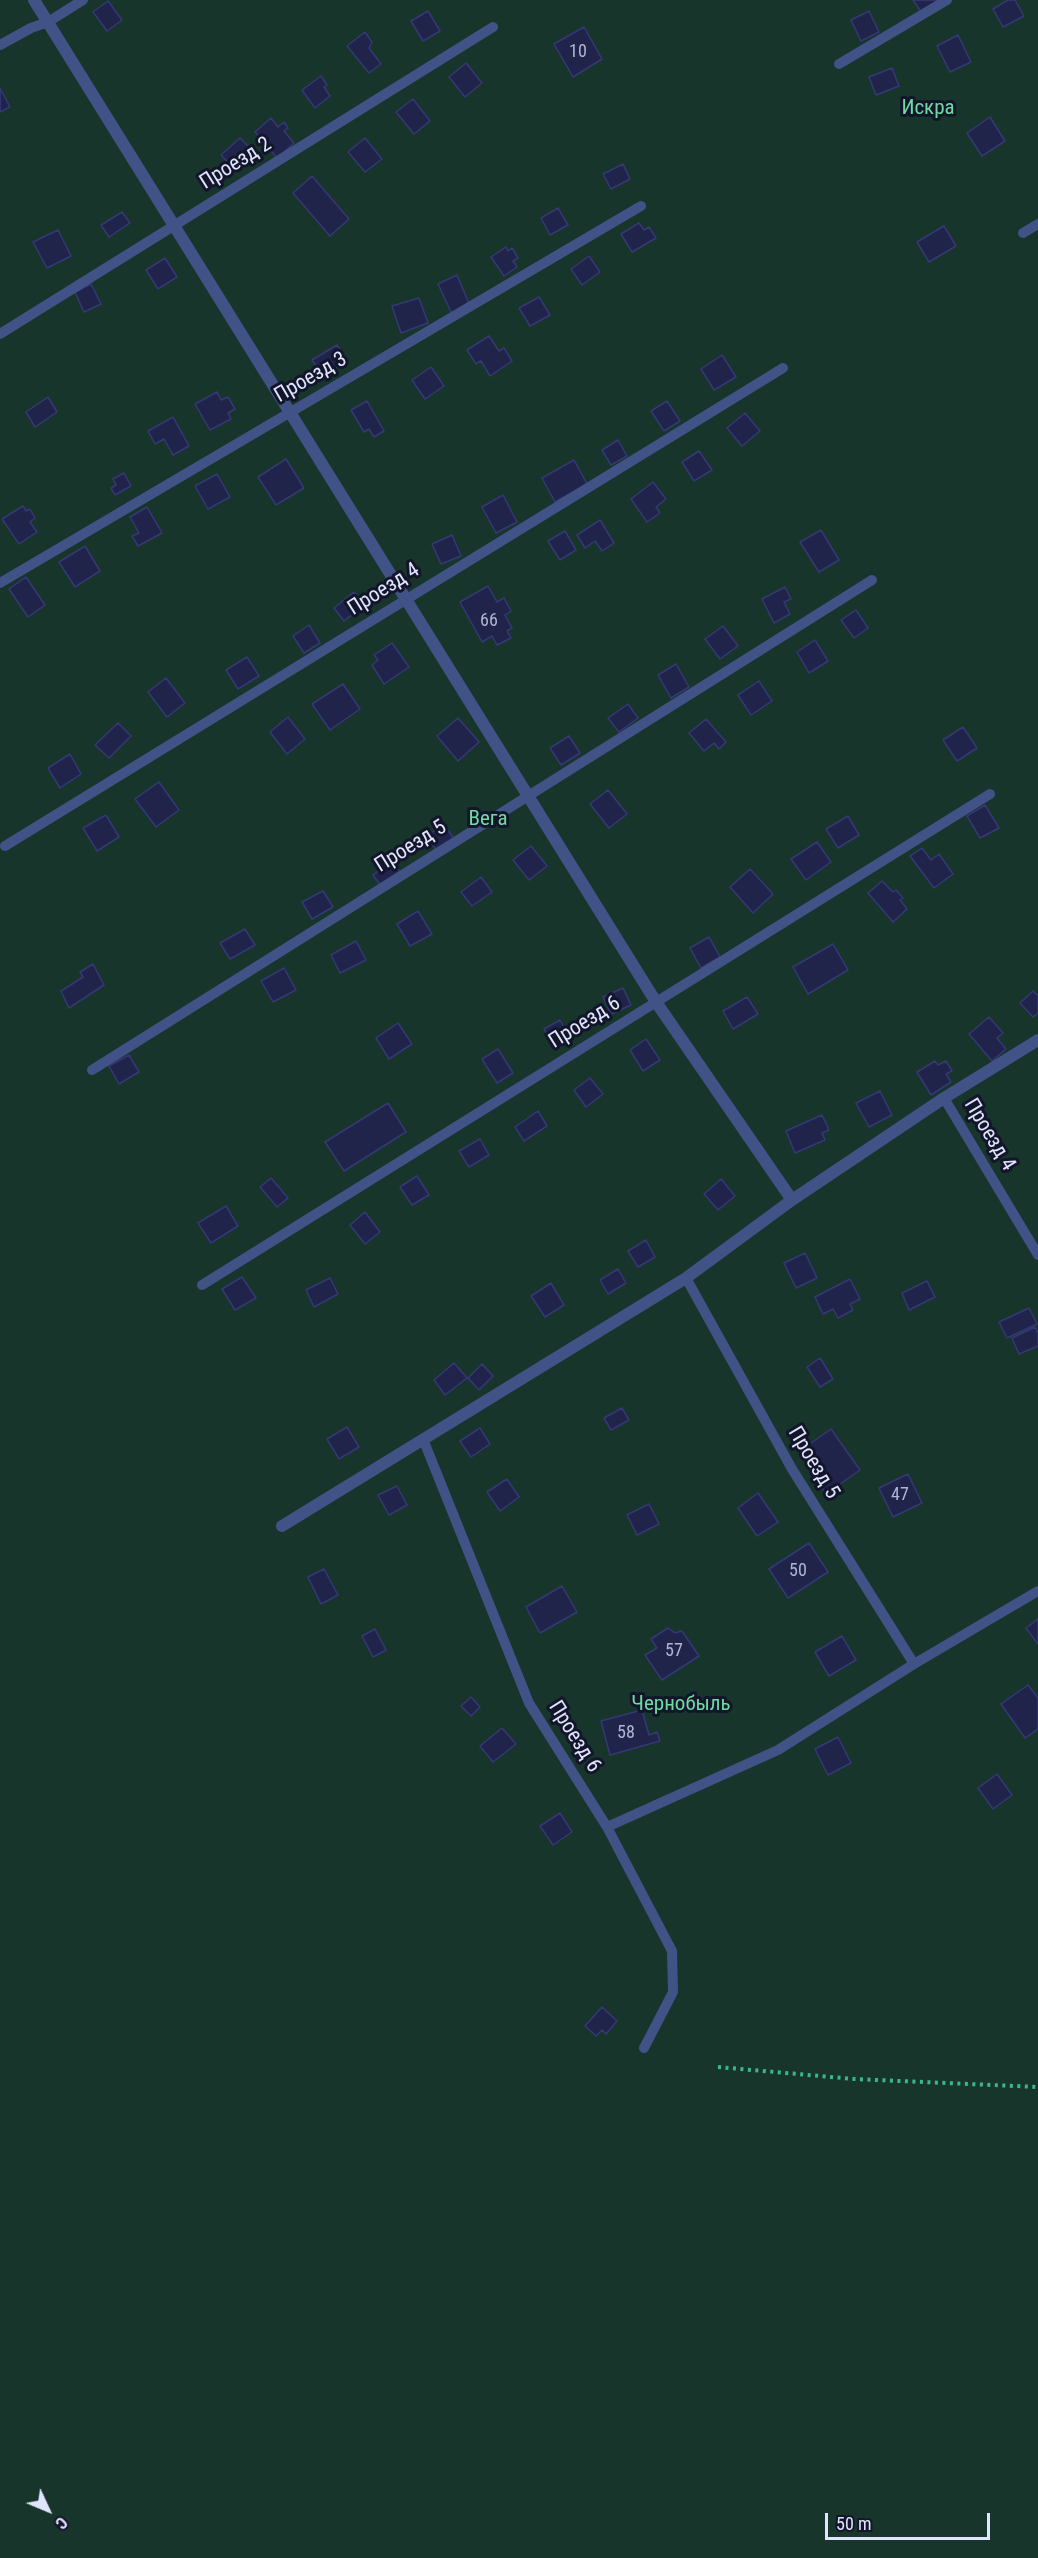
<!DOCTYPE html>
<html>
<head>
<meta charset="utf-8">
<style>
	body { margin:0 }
	#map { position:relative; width:1038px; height:2558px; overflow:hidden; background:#13162b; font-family:"Roboto Condensed",sans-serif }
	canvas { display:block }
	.north { position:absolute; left:18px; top:2480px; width:60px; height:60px; -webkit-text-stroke:4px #13162b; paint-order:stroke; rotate:134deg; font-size:16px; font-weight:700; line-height:24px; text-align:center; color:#e0e5fd }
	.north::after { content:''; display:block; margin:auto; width:21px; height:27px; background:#e0e5fd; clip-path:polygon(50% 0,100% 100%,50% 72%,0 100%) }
	.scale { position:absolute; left:825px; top:2513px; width:165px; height:27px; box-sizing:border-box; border:3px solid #e0e5fd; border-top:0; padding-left:8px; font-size:18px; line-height:21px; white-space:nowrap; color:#e0e5fd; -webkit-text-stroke:4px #13162b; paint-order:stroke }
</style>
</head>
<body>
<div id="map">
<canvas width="1038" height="2558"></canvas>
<div class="north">С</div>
<div class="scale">50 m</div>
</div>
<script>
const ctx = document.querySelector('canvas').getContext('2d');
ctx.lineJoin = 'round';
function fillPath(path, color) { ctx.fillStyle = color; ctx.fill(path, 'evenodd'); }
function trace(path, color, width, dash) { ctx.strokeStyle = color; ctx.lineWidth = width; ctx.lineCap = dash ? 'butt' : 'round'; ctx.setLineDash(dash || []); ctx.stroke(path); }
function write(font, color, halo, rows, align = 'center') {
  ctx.font = font + ' "Roboto Condensed",sans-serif'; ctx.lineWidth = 6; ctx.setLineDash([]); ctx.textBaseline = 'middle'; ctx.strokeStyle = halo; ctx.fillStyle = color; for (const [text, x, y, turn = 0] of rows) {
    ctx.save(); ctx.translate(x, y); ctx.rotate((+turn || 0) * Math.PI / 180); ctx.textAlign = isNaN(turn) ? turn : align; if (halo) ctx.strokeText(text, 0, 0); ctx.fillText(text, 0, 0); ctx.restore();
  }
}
const green = new Path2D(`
	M0,0H1038V2558H0Z`);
const building = new Path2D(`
	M913,0H939L922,13Z
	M1008,0H1015L1024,16L1003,27L993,9Z
	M108,1L122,20L107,31L93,12Z
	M428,11L440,31L423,41L411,21Z
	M869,11L879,32L861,41L851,20Z
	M584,27L602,59L573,77L554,44Z
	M365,32L372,42L369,48L381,64L369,73L347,46Z
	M958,35L971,62L950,72L937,46Z
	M466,63L482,83L465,97L449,77Z
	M892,68L899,86L876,95L869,77Z
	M321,76L327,85L324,87L330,96L315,108L302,90Z
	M0,88L10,107L0,112Z
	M413,99L430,121L414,134L396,112Z
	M990,117L1005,141L982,156L967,133Z
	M271,118L278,127L284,122L288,128L284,131L294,143L277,158L255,132Z
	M240,138L256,154L237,172L221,155Z
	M365,138L382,159L365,172L348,152Z
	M623,164L630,179L611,189L603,174Z
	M312,176L349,219L330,236L293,193Z
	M558,208L568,225L550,235L541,218Z
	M122,212L130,223L109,237L101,225Z
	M639,223L644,230L649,227L656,238L632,252L621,234Z
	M944,226L956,246L929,262L917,242Z
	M58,230L71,256L47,268L33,242Z
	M506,247L508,251L512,248L518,258L513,261L517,267L504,276L491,257Z
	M589,256L600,272L582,285L571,269Z
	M165,258L177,277L158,289L146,270Z
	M457,275L470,306L452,314L438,284Z
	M91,284L101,304L84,312L75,292Z
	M539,297L550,315L530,326L519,308Z
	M419,298L428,323L401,333L392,306Z
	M489,336L499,351L504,348L512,361L490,376L481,361L476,364L467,350Z
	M337,345L347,361L323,376L312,360Z
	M722,355L736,377L714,390L701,369Z
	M431,367L444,386L425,399L412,380Z
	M217,392L221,400L228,397L235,409L228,413L231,419L210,430L195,404Z
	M48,397L57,412L35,427L26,412Z
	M367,401L384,431L374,437L369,429L364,432L351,410Z
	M667,401L680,421L664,431L651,411Z
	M745,413L760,431L742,446L727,428Z
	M173,417L189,446L173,455L164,439L155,444L148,431Z
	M618,440L627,456L611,465L602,450Z
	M699,451L712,470L694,481L682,462Z
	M286,459L304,488L276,505L258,477Z
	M574,460L587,484L555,502L542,478Z
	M124,473L131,486L115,495L111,488L116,485L113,479Z
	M217,474L230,497L208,509L195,486Z
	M653,482L666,499L656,507L660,513L647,522L631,499Z
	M503,495L517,522L496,533L482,507Z
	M23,506L26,511L30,509L35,518L30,522L37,532L19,544L2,519Z
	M147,507L162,533L138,546L132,536L139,533L130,517Z
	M600,520L614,543L602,551L595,541L585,548L577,535Z
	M821,530L839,560L819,572L800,542Z
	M565,531L576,550L560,560L548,541Z
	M452,535L461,556L441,564L432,544Z
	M85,546L100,571L75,587L59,562Z
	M26,577L45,605L28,617L9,589Z
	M488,586L497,602L504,598L511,611L505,615L512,628L507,631L511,638L497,645L492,636L482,642L460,602Z
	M785,587L791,599L784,602L790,614L774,623L762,599Z
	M354,592L364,605L344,621L334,608Z
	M856,610L868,628L854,638L841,620Z
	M309,625L320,643L304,653L293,636Z
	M723,626L738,646L720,659L705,639Z
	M815,640L828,661L809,673L797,652Z
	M392,643L409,667L384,684L372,665L378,660L374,655Z
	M247,657L259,676L238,689L226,670Z
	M676,664L689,687L671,698L658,675Z
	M166,678L185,703L167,717L148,692Z
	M759,681L772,701L751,715L738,695Z
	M343,684L360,709L330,730L312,704Z
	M628,704L638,718L619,732L608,718Z
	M288,717L305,739L287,754L270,732Z
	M458,718L479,742L458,761L437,736Z
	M706,719L726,742L719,749L714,743L704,751L689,733Z
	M118,723L131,736L109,758L95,745Z
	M963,727L977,748L957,761L943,740Z
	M569,736L580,753L561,765L550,748Z
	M70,754L81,774L60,788L48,768Z
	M159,782L179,810L156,827L135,799Z
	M608,790L627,814L609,828L590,804Z
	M985,805L999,828L980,838L967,816Z
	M106,815L119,837L97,851L83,828Z
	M848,816L859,835L838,848L826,829Z
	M444,824L456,842L439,854L427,836Z
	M817,842L831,862L806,880L791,859Z
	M531,846L547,866L529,880L513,860Z
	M922,848L931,860L939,854L953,874L934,888L910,856Z
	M392,861L403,876L384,890L373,875Z
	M750,869L773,894L753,913L730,887Z
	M481,877L492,892L472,906L461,892Z
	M882,881L893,892L896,890L903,898L900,900L907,909L893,922L868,893Z
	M323,891L333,907L312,919L302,902Z
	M418,911L432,934L410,946L397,924Z
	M245,929L255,945L230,959L220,943Z
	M709,937L720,957L701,968L690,948Z
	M356,941L366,960L340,973L331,955Z
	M833,944L848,970L808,994L793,967Z
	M93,964L104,985L69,1008L61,991L83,977L80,972Z
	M284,968L296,990L273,1002L261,981Z
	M623,988L631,1005L611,1014L603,997Z
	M1033,991L1038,996V1013L1033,1017L1020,1003Z
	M747,997L758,1014L733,1029L723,1011Z
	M989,1017L1003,1033L997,1038L1006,1049L992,1061L969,1034Z
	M560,1020L571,1040L555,1048L544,1029Z
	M398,1023L412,1044L389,1059L376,1038Z
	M646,1039L660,1060L643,1071L630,1050Z
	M498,1049L513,1073L497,1083L482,1059Z
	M129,1055L139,1072L119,1084L109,1066Z
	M935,1061L938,1065L946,1061L952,1071L946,1074L951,1082L931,1095L917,1072Z
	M590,1078L603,1094L586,1107L574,1090Z
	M880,1091L892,1115L869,1127L856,1103Z
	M388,1103L406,1132L344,1171L325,1142Z
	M538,1111L547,1126L524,1141L515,1127Z
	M822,1115L829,1130L822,1133L825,1140L795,1153L786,1131Z
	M480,1139L489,1155L469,1167L459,1151Z
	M417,1176L429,1195L412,1205L400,1187Z
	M271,1178L288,1198L277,1207L260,1187Z
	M721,1179L735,1196L718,1210L704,1194Z
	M226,1206L238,1226L211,1243L198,1223Z
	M365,1212L380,1232L365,1244L350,1225Z
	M646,1240L655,1257L638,1267L628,1251Z
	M805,1253L817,1278L796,1288L784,1263Z
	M618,1269L626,1283L608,1294L600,1280Z
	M242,1277L256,1298L235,1310L222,1289Z
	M330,1278L338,1294L314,1307L306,1290Z
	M850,1279L860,1299L850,1304L853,1310L838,1318L833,1309L823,1314L815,1297Z
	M927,1281L935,1297L909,1310L902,1293Z
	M551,1283L564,1305L545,1317L531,1296Z
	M1029,1308L1037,1324L1007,1338L999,1322Z
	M1035,1327L1038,1333V1346L1019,1354L1012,1338Z
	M820,1358L833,1379L820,1387L807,1367Z
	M454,1363L467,1378L445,1395L434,1380Z
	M482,1364L493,1376L479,1390L468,1378Z
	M622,1408L629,1420L611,1430L604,1418Z
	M347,1427L359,1447L339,1459L327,1439Z
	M480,1428L490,1444L471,1457L460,1441Z
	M831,1429L860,1470L826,1494L813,1474L816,1472L801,1450Z
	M908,1474L922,1503L893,1517L879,1488Z
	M507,1479L519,1497L500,1511L487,1492Z
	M397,1486L407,1505L389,1515L378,1495Z
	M758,1493L778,1522L757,1536L738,1508Z
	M649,1504L659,1524L637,1535L627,1515Z
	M809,1543L828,1572L788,1598L769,1569Z
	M324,1569L338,1595L321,1604L308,1577Z
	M562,1586L577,1612L540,1633L526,1607Z
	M1038,1619V1644L1026,1628Z
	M668,1628L675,1633L682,1631L699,1656L662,1680L645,1655L657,1648L651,1639Z
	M375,1629L386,1650L373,1657L362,1636Z
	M842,1636L856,1660L829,1676L815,1652Z
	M1028,1685L1038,1698V1729L1025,1738L1001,1704Z
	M471,1697L480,1707L471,1716L461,1706Z
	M642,1710L649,1735L657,1732L660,1741L610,1755L601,1721Z
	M502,1728L516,1744L493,1762L480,1746Z
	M838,1737L851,1763L828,1775L815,1749Z
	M997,1774L1012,1795L993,1809L978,1788Z
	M560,1813L572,1832L553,1845L540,1826Z
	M602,2007L617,2021L606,2034L602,2030L596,2036L585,2026Z`);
const path = new Path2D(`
	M718,2067L854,2079L1038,2087`);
const lane = new Path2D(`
	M0,45L31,28L48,22L83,0
	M839,64L947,0
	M1023,233L1038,224
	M0,334L493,27
	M0,583L641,206
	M5,846L783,368
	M92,1070L872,580
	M944,1098L1038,1255
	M686,1278L792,1469L914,1664
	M202,1285L990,794
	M423,1439L529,1703L607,1827L672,1951L673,1992L644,2048
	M607,1827L778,1750L914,1664L1038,1591`);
const street = new Path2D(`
	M34,0L656,1002L792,1200
	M282,1526L686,1278L792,1200L944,1098L1038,1040`);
const numberNames = [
	["10",578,52],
	["66",489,621],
	["47",900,1495],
	["50",798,1571],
	["57",674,1651],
	["58",626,1733]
];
const parkNames = [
	["Искра",928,109],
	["Вега",488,820],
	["Чернобыль",681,1705]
];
const streetNames = [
	["Проезд 2",236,164,-32],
	["Проезд 3",311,378,-30],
	["Проезд 4",384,590,-32],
	["Проезд 5",411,847,-32],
	["Проезд 6",585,1023,-32],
	["Проезд 4",989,1135,59],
	["Проезд 5",813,1463,59],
	["Проезд 6",574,1737,58]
];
fillPath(green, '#17352b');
fillPath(building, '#20244b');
trace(building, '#343976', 1.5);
trace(path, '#39b88c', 4, [3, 4.5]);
trace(lane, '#415287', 10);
trace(street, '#415287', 12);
write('18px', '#b0b5d0', null, numberNames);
write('21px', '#6edba1', '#13162b', parkNames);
write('21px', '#e0e5fd', '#13162b', streetNames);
</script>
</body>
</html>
